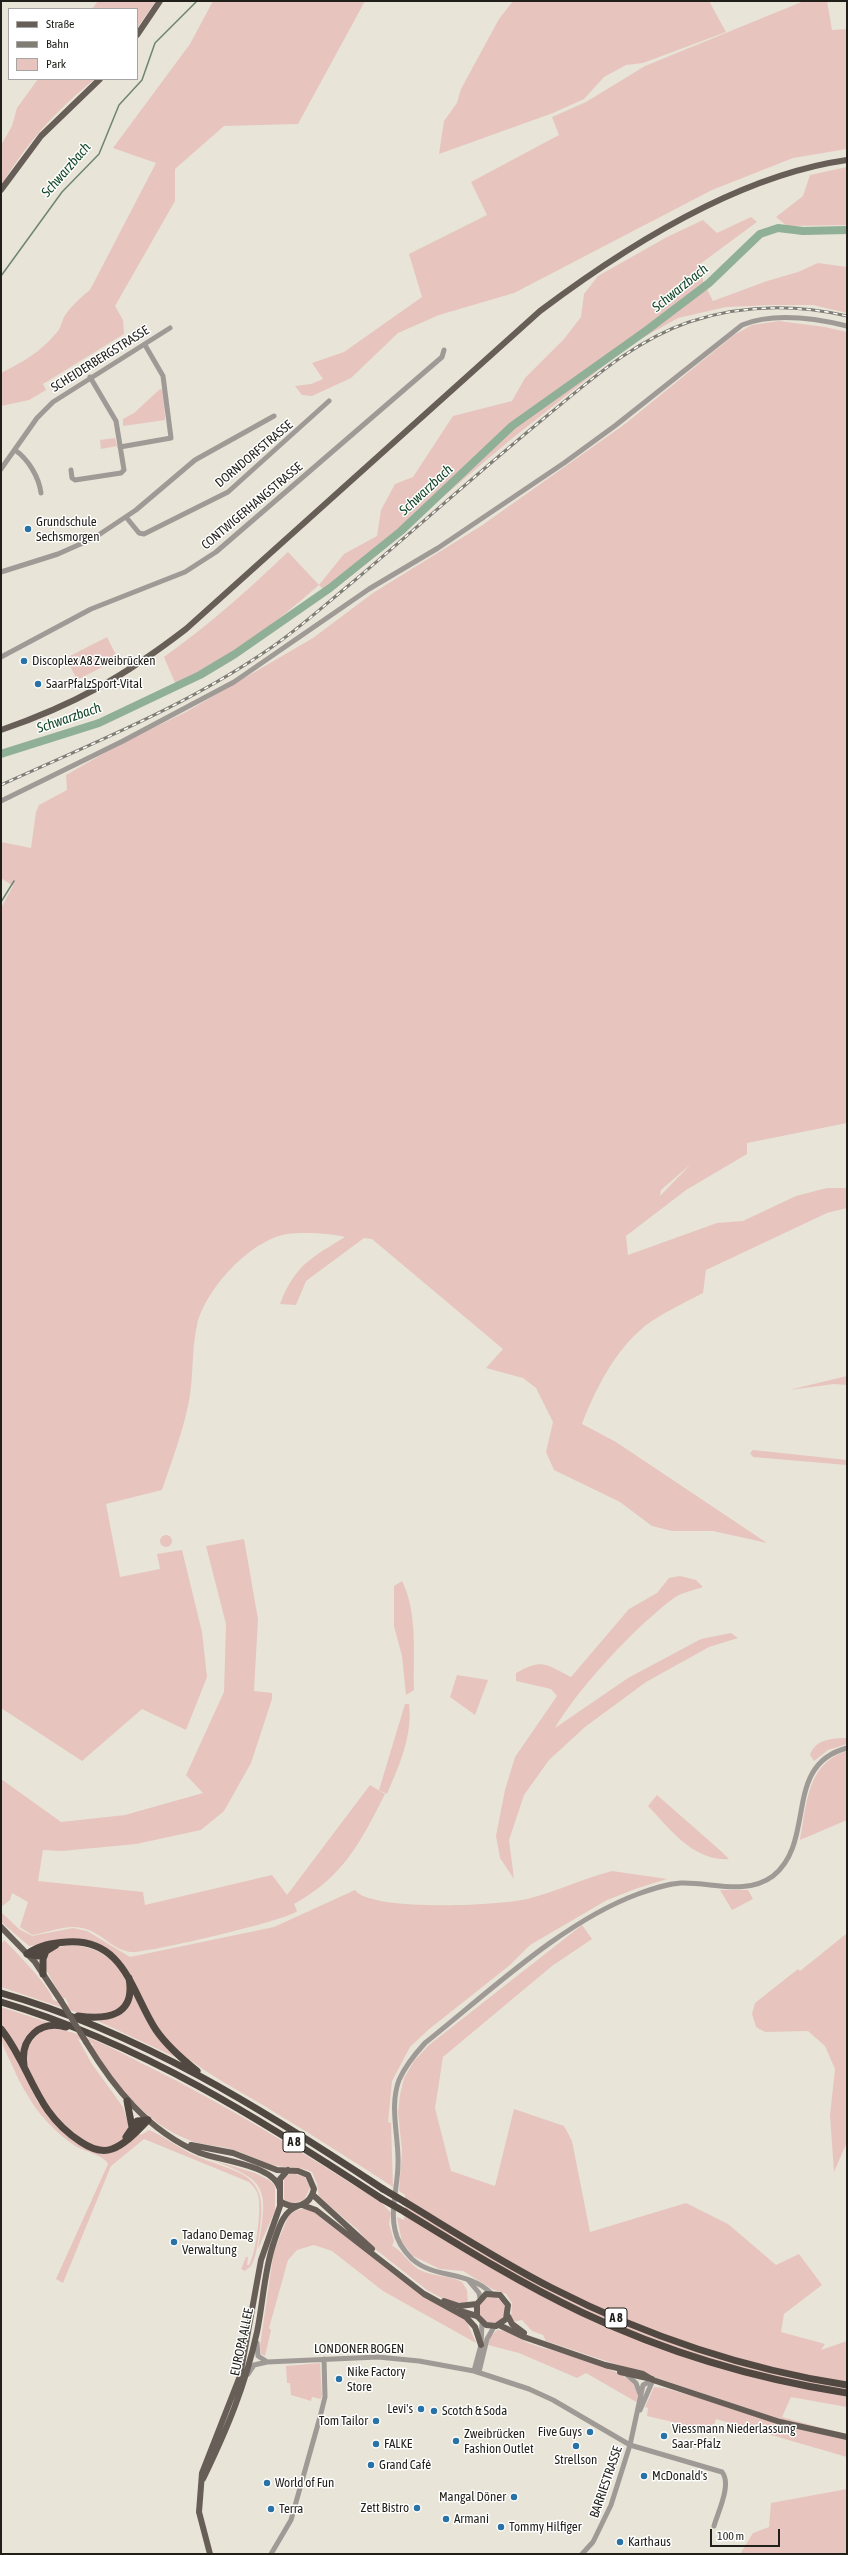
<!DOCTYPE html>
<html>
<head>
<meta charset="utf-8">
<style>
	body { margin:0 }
	#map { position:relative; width:848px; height:2555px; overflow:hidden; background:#e8e4d7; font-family:"Asap Condensed",sans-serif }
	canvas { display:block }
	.frame { position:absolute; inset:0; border:2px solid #211f1a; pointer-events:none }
	.legend { position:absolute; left:8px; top:8px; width:130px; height:72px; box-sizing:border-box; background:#fff; border:1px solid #a6a5a3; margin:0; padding:5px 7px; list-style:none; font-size:12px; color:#211f1a }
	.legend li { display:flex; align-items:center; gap:8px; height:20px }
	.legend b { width:20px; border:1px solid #a6a5a3 }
	.scale { position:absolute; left:710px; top:2529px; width:70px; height:18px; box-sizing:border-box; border:2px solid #211f1a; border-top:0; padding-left:5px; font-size:12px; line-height:14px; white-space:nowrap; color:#211f1a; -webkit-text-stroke:3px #fff; paint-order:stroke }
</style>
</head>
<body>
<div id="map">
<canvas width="848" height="2555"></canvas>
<div class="frame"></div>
<ul class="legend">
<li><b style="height:5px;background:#665e57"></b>Straße</li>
<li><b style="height:5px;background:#807d74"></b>Bahn</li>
<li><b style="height:11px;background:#e7c5be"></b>Park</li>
</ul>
<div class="scale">100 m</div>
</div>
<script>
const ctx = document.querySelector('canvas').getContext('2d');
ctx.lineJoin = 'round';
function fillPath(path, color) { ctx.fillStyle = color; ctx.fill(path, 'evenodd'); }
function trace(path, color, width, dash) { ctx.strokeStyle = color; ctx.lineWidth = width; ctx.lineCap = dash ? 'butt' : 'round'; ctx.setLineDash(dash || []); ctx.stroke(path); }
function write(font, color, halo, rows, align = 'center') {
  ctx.font = font + ' "Asap Condensed",sans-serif'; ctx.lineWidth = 3; ctx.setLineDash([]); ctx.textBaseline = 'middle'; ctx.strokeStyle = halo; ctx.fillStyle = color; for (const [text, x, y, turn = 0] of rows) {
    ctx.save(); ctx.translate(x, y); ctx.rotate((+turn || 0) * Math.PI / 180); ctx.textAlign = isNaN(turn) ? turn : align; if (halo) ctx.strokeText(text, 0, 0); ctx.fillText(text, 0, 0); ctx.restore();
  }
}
const green = new Path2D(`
	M98,1H156L137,28V9H92Z
	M213,1H365L298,124L224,126L175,169V201L115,306L123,320L124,334L43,384L46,390L29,400L1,406V373C23,362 42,351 58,331C61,327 62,321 64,317C70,307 81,297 90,290L156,163L113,148L190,44Z
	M513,1H709L726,32L643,63L626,65L604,77L584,99L553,113L439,154L444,121L457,103L461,89L499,19Z
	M804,1H827L832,30L847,29V149L793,158L712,190L514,293L439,315L398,333L351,378L312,396L302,395L295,386L311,384L323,379L312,363L344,352L422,297L409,254L487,215L471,182L559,135L552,117L586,102L645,66Z
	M38,79H95C58,108 25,145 1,186V145L12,126L17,108Z
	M847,167V225L787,226L776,217L803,196L810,175Z
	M751,217L757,222L700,264L703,281L713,301L767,281L798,272L818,263L847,267V313L813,305H772L726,307L678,318L630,345L509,441L328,594L319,585C275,623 229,660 176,685L164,657C209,625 248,590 288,552L319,585L344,554L377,536L381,510L395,484L413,477L453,416L512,401L525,378L564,339L581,317L584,294L598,276L667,237L703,220L717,233Z
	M779,321L825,327L847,332V1123L747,1143V1154L686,1190L626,1236L628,1255L717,1223L743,1221L796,1196L827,1188H847V1208L827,1213L706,1270L703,1293C684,1303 662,1313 645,1326C615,1350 595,1390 582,1424L616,1442L767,1543L713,1531H672L652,1526L620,1502L554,1470L546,1452L553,1422L536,1388L523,1378L486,1368L503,1349L372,1239L364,1238L306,1281L296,1305L280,1304C295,1265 311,1258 345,1237C328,1233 304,1232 287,1234C250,1240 205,1290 197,1325C191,1352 194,1380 188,1406C182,1434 171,1463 162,1490L106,1504L120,1577L160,1569L157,1554L182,1550L202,1632L207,1677L186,1730L142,1709L82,1761L1,1708V908L13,886L1,878V842L31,848L36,812L39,805L67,790L66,775L122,743L186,712L313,638L373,593L481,526L625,424L734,335L752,325ZM691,1164L660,1196L661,1190Z
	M160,389L164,391L165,420L123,426V419L134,413Z
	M115,438L117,446L101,449L100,440Z
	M107,637L118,659L77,680L66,658Z
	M847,1376V1385L834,1384L789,1390Z
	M753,1450L847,1460V1465L753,1457L750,1453Z
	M160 1541a6 6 0 1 1 12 0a6 6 0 1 1-12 0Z
	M244,1539L258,1619L254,1691L272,1693V1699L251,1763L224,1811L201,1830L136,1844L62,1851L43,1850L38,1881L143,1892L145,1905L272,1875L287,1895L370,1785L385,1794C360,1843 344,1876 294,1904L297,1911C289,1920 148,1953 132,1952C115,1951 104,1936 89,1930C69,1922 52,1932 32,1935L20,1927L28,1902L12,1893L10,1900L1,1907V1779L61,1822L125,1815L203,1793L186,1775L224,1692L226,1624L206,1546Z
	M680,1576L696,1580L703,1587C694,1590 681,1593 674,1598C636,1626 579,1687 555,1728L628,1678L701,1639L731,1633L738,1638L709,1647L646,1682L585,1727L549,1760L524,1795L509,1840L514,1879L500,1858L496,1836L505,1790L515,1757L557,1696L551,1689L516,1681V1673C543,1658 545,1664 571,1677L629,1609L657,1593L669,1578Z
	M402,1581C418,1613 413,1656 414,1690L406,1695L402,1656L394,1626V1586Z
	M457,1675L488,1680L475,1715L450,1697Z
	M405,1704H409C413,1735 399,1766 387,1794L379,1790Z
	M847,1738V1744L828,1750L814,1761L810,1755C815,1739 833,1738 847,1738Z
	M847,1751V1820L800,1840C807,1805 806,1764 847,1751Z
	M657,1795L722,1852L729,1859C694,1862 669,1828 648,1806Z
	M612,1871L667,1879L638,1888L607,1900L530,1945L510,1965L428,2030L410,2047L392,2081L388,2122L391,2123L393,2187C356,2163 317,2138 279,2115C243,2092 204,2074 172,2046C140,2017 141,1967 100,1945C73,1930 55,1946 29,1946L1,1922V1912L19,1929L32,1936L73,1928L87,1931L130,1957L274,1927L355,1890C370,1912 504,1906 531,1898C558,1891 584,1878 612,1871Z
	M720,1890H748L753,1899L732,1910Z
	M582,1925L592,1939L552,1966L443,2057L435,2108L451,2171L495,2186L514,2109L564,2126L572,2141L590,2232L686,2203L728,2224L776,2265L799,2254L822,2285L784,2314L781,2332L825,2344L821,2350L847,2341V2407L791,2397L782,2417L847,2435L786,2421L546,2341L543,2335L532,2331L522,2320L513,2322L511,2318L512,2303L506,2294L492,2289L463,2271L440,2269L413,2256L402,2242L397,2217L404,2220L405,2195L399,2191L402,2151L398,2112L400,2095L404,2078L414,2061L429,2045Z
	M846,1934L847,2142L834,2172L830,2115L835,2069L825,2046L808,2031L765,2032L756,2027L752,2014L755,2003L798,1969L800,1971Z
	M4,1940C15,1951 50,1986 53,2000L69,2005L65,1998H62L45,1968L47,1954C75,1929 144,1964 125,2002C122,2007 115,2011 111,2015L81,2014L1,1987V1945Z
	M132,1990L177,2058L98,2021L116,2016Z
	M1,2007L47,2022L22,2054H20L1,2025Z
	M46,2028C82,2030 115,2050 147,2066C229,2106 305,2154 382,2203L391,2213L389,2224L394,2241L392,2246C400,2248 410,2265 420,2270C433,2277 449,2275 462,2282L467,2290L468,2304L449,2302L427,2290L370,2245L358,2230L319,2197L317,2184L312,2172C297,2165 284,2169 270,2164C256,2159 242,2152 227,2148C214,2145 201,2145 189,2140C145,2123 116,2084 92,2047L93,2044L78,2039L92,2064L123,2107L129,2126C110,2189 27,2095 26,2061C26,2054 28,2046 30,2040Z
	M1,2031L14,2051L37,2101L58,2127L96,2153L101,2154H105L138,2132L141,2135L149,2130C164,2136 177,2147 192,2154C233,2174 270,2168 260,2228C258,2240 257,2256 251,2266L245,2271L241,2269L246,2257H248L247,2265H249C256,2253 262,2208 258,2195C257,2190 253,2186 249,2182L144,2139L111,2166L63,2283L56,2279L108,2164C104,2155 82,2151 74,2145C43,2124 26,2097 11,2063C6,2052 1,2044 1,2031Z
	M206,2158L255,2173L269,2180L275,2186V2211L258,2249C269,2186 268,2180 206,2158Z
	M292,2173L305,2177L310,2188L304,2200L289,2204L284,2199V2177Z
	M307,2208L319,2214L419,2293L465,2318L476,2343L383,2291L332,2251L314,2245L297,2250L288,2260L269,2328L271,2330L265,2356L261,2354L260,2346L274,2250L289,2215L294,2211Z
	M479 2310a13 13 0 1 1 26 0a13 13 0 1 1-26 0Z
	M497,2330C508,2329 523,2342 534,2345C555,2352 622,2367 634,2385C638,2390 638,2396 638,2403L586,2373L577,2378L519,2353L488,2345L490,2337Z
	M320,2363L322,2395L321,2399L312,2397L311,2401L291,2395L290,2383H287L286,2366Z
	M654,2387L664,2388L847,2439V2457L716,2419L712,2431L647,2416L648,2408L645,2407Z
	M847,2489V2554H740L753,2533L769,2527L771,2503Z`);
const stream = new Path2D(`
	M1,276L62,192L99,154L119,105L142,80L155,43L197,1
	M1,902L14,881`);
const river = new Path2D(`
	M1,754L99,723L200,675L235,654L330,588L401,531L512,426L647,330L709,283L760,234L778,228L803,231L847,230`);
const minor = new Path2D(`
	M120,447L171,438L163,376L145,345
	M15,450C28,459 39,477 41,493
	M1,469L37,418L53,402L170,328
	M71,470L72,478L75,480L121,473L124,470L116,421L90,377
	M126,517L139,533L144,534L228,492L329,401
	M1,572L58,554L94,538L136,510L195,460L274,416
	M1,657L91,609L185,572L216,552L442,357L444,350
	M1,801L123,741L234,682L369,589L438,548L564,463L616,425L742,325C774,312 814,318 847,326
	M469,2281L479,2293L480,2298
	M491,2293C467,2270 434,2279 412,2259C404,2251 397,2241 395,2230C390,2210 398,2185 398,2164C399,2136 389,2107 399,2080C405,2066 415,2054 425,2043C488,1993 562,1922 638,1894C652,1889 666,1884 681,1883C712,1882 746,1896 773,1876C817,1841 782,1765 847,1748
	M257,2343L258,2356L266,2361
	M474,2371L481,2345L482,2323
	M479,2372L487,2339L494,2327
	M248,2374L254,2365L267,2362L378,2357L419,2361L474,2371L529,2389L553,2400L630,2445L722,2472C732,2484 718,2512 714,2526
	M626,2374L636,2383L640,2394
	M640,2410L653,2380
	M271,2554L291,2520L320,2417L325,2397L324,2359
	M582,2554L593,2542L611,2505L630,2445L643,2385L653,2380`);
const major = new Path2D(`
	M137,35L160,1
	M1,190L41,136L100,79
	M1,730C74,705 125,676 186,629L540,311C625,247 740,175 847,160
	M1,1927L35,1962L61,2001
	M86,2042C114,2088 148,2131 200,2153C218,2160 272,2165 279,2187
	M191,2145L233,2153L277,2170L298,2171L308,2175L314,2189C310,2207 293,2210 280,2201
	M313,2195L372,2249
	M302,2205L316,2210L424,2294L466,2317L475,2327L481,2345
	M444,2301L459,2306L477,2304
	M460,2311L477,2316L486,2325L496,2326L506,2319L508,2305L500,2295L486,2294L477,2304V2316
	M508,2316L512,2324L524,2333
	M499,2325L524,2337L608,2366
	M605,2365L643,2374L653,2380L780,2422L847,2437
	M620,2372L652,2379
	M203,2479C227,2429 245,2387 257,2332C263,2303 264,2273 273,2245C278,2231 282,2211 298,2206
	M210,2554L199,2512L202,2473L240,2376L261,2260L280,2206V2179L288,2170`);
const highway = new Path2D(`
	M27,1954C40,1945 52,1943 67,1942C125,1938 132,1994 156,2030C167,2046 182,2059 197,2071
	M27,1954L38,1956L56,1945
	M43,1974V1959L46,1951
	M1,1993C140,2032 264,2110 383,2189
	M1,2002C140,2043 262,2120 382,2199
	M78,2016C107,2020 136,2016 129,1978
	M1,2029C32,2068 34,2112 81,2142C90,2148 101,2153 112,2149C126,2144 138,2130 148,2120
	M24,2065C20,2038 40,2020 66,2027
	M127,2101L132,2127
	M126,2137L137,2121L148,2120
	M405,2202C453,2231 501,2262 552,2288C644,2335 744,2369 847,2385
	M405,2212C462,2247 520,2283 581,2312C665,2352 756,2379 847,2393`);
const rail = new Path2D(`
	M1,785C93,743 189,705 272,647C301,627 327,603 354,581C419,526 482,469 548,415C592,379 634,341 689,322C740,305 795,304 847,316`);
const majorBridge = new Path2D(`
	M61,2001L86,2042`);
const highwayBridge = new Path2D(`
	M383,2189L405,2202
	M382,2199L405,2212`);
const markers = [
	[28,529,4,"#2872a6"],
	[24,661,4,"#2872a6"],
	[38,684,4,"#2872a6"],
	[174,2242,4,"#2872a6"],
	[339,2379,4,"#2872a6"],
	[421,2409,4,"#2872a6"],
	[434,2411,4,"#2872a6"],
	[376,2421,4,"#2872a6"],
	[590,2432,4,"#2872a6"],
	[664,2436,4,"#2872a6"],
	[456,2441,4,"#2872a6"],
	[376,2444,4,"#2872a6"],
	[576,2446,4,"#2872a6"],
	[371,2465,4,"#2872a6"],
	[644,2476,4,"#2872a6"],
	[267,2483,4,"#2872a6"],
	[514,2497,4,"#2872a6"],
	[417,2508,4,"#2872a6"],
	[271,2509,4,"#2872a6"],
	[446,2519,4,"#2872a6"],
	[501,2527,4,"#2872a6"],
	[620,2542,4,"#2872a6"]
];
const shields = [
	[294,2142,22],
	[616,2318,22]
];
const shieldNames = [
	["A 8",294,2142],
	["A 8",616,2318]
];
const streetNames = [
	["SCHEIDERBERGSTRASSE",100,359,-32],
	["DORNDORFSTRASSE",254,454,-40],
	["CONTWIGERHANGSTRASSE",252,506,-40],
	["EUROPA ALLEE",242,2342,-78],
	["LONDONER BOGEN",359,2349],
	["BARRIESTRASSE",606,2482,-71]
];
const poiNames = [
	["Grundschule",36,522],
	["Sechsmorgen",36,537],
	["Discoplex A8 Zweibrücken",32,661],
	["SaarPfalzSport-Vital",46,684],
	["Tadano Demag",182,2235],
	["Verwaltung",182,2250],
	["Nike Factory",347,2372],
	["Store",347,2387],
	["Levi's",413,2409,"right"],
	["Scotch & Soda",442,2411],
	["Tom Tailor",368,2421,"right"],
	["Viessmann Niederlassung",672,2429],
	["Saar-Pfalz",672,2444],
	["Five Guys",582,2432,"right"],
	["Zweibrücken",464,2434],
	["Fashion Outlet",464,2449],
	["FALKE",384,2444],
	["Strellson",576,2460,"center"],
	["Grand Café",379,2465],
	["McDonald's",652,2476],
	["World of Fun",275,2483],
	["Mangal Döner",506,2497,"right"],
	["Zett Bistro",409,2508,"right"],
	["Terra",279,2509],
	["Armani",454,2519],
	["Tommy Hilfiger",509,2527],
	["Karthaus",628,2542]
];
const waterNames = [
	["Schwarzbach",66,170,-49],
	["Schwarzbach",680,288,-39],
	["Schwarzbach",426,490,-43],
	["Schwarzbach",69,718,-19]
];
fillPath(green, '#e7c5be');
trace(stream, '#6e8472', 1.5);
trace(river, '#8faf97', 8);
trace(minor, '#9f9a96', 5);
trace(major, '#665e57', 6);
trace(highway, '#514841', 7);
trace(rail, '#807d74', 3);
trace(rail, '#fff', 1.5, [4.5]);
trace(majorBridge, '#665e57', 6);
trace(highwayBridge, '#514841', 7);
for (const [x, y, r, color] of markers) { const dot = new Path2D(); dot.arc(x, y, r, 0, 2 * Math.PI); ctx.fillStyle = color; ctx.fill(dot); trace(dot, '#fff', 1.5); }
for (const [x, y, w] of shields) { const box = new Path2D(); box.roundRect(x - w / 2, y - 10, w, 20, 3); ctx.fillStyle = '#fff'; ctx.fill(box); trace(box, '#211f1a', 1); }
write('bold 12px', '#211f1a', null, shieldNames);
write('13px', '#211f1a', '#fff', streetNames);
write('13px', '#211f1a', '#fff', poiNames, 'left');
write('italic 14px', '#134727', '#fff', waterNames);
</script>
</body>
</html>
